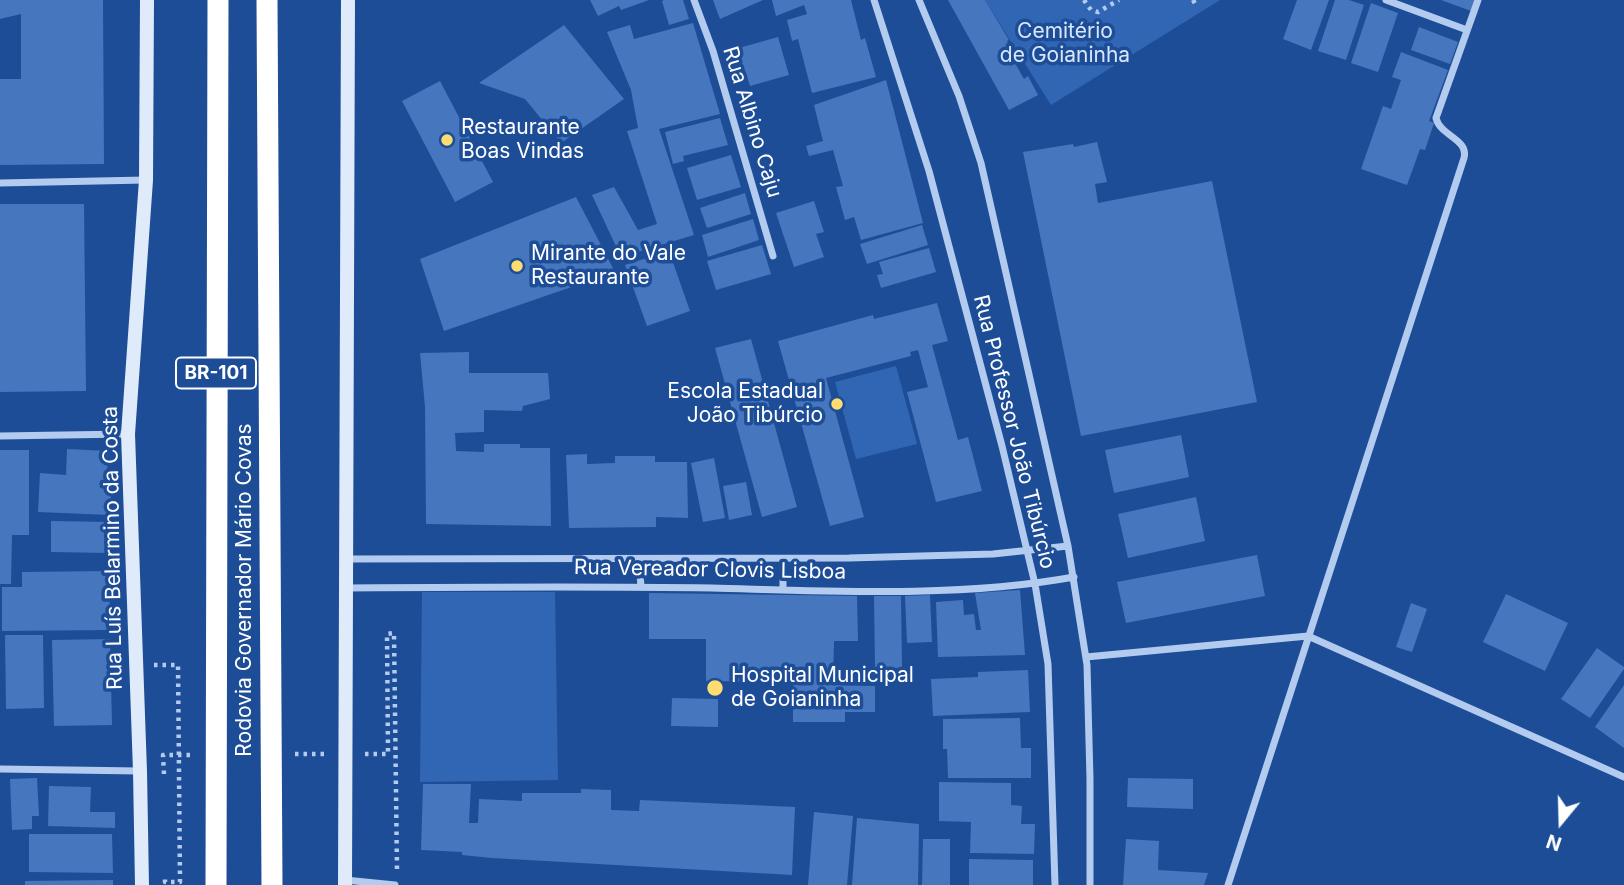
<!DOCTYPE html>
<html>
<head>
<meta charset="utf-8">
<style>
	body { margin:0 }
	#map { position:relative; width:1624px; height:885px; overflow:hidden; background:#1d4d97; font-family:Inter,sans-serif }
	canvas { display:block }
	.north { position:absolute; left:1526px; top:787px; width:70px; height:70px; -webkit-text-stroke:5px #1d4d97; paint-order:stroke; rotate:199deg; font-size:19px; font-weight:700; line-height:28px; text-align:center; color:#fff }
	.north::after { content:''; display:block; margin:auto; width:24px; height:32px; background:#fff; clip-path:polygon(50% 0,100% 100%,50% 72%,0 100%) }
</style>
</head>
<body>
<div id="map">
<canvas width="1624" height="885"></canvas>
<div class="north">N</div>
</div>
<script>
const ctx = document.querySelector('canvas').getContext('2d');
ctx.lineJoin = 'round';
function fillPath(path, color) { ctx.fillStyle = color; ctx.fill(path, 'evenodd'); }
function trace(path, color, width, dash) { ctx.strokeStyle = color; ctx.lineWidth = width; ctx.lineCap = dash ? 'butt' : 'round'; ctx.setLineDash(dash || []); ctx.stroke(path); }
function write(font, color, halo, rows, align = 'center') {
  ctx.font = font + ' Inter,sans-serif'; ctx.lineWidth = 7; ctx.setLineDash([]); ctx.textBaseline = 'middle'; ctx.strokeStyle = halo; ctx.fillStyle = color; for (const [text, x, y, turn = 0] of rows) {
    ctx.save(); ctx.translate(x, y); ctx.rotate((+turn || 0) * Math.PI / 180); ctx.textAlign = isNaN(turn) ? turn : align; if (halo) ctx.strokeText(text, 0, 0); ctx.fillText(text, 0, 0); ctx.restore();
  }
}
const green = new Path2D(`
	M985,0H1220L1051,105Z
	M896,366L917,444L856,459L835,382Z
	M422,592H555L558,780L420,782Z`);
const building = new Path2D(`
	M0,0H103L104,164L0,165V79H21V14L0,19Z
	M590,0H649L621,10L619,6L598,16Z
	M664,0H683L689,19L669,25L662,1Z
	M713,0H763L720,19Z
	M772,0H851L861,40L865,38L876,77L812,93L798,39L792,41L787,20L807,14L804,5L776,16Z
	M948,0H985L1009,40L1007,41L1019,64L1016,65L1024,79L1028,76L1038,95L1009,110Z
	M1297,0H1329L1311,50L1283,39Z
	M1335,0H1349L1364,5L1346,60L1318,51Z
	M1441,0H1475L1471,11Z
	M1371,3L1398,13L1378,72L1351,63Z
	M693,23L720,114L659,129L694,235L621,257L592,195L614,187L638,230L657,224L627,131L638,128L631,90L607,32L630,25L634,39Z
	M564,25L624,99L561,143L525,99L479,83Z
	M1419,27L1458,42L1450,64L1411,50Z
	M778,37L789,75L750,86L745,70L739,72L732,50Z
	M1401,52L1448,70L1429,121L1434,123L1425,150L1420,149L1407,185L1361,169L1383,106L1391,109L1401,80L1392,77Z
	M886,80L923,223L861,240L854,217L845,220L836,187L843,186L833,150L809,156L806,146L823,141L814,105Z
	M440,81L493,182L455,202L402,101Z
	M720,118L728,145L683,156L684,161L673,164L665,132Z
	M1097,142L1107,182L1095,184L1098,203L1212,181L1257,402L1081,436L1023,152L1073,144L1074,147Z
	M731,155L741,187L697,200L687,168Z
	M745,193L751,214L707,228L700,208Z
	M576,197L615,272L444,331L420,259Z
	M814,201L824,232L816,234L824,257L794,267L776,213Z
	M0,204H84L86,391L0,392Z
	M753,219L759,240L708,257L702,235Z
	M922,225L928,245L867,264L860,244Z
	M762,245L771,274L716,290L707,261Z
	M929,248L936,272L881,288L877,275L883,274L879,262Z
	M669,251L690,311L647,326L625,265Z
	M937,303L948,341L932,345L958,440L968,437L982,491L936,502L907,392L928,387L918,350L910,352L911,356L826,378L864,517L830,526L778,341L873,315L874,319Z
	M751,339L797,507L762,517L715,348Z
	M469,352V373H548L550,399L523,406L522,411L484,410V432L455,433L456,451L484,452V444H520V448H550L551,526L426,524L425,407L420,353Z
	M1181,435L1189,477L1114,493L1105,450Z
	M67,449L108,451L107,476L112,477L110,515L38,512L40,473L66,475Z
	M0,450H29V535H12L11,584H0Z
	M587,454V464L615,463V456H655V462H687L688,518L656,517V527L569,528L566,455Z
	M714,458L725,518L703,522L691,463Z
	M746,482L752,515L729,520L723,486Z
	M1196,497L1205,541L1128,558L1118,514Z
	M51,521L109,522V553L51,552Z
	M1257,555L1265,596L1126,623L1117,582Z
	M109,571L110,630L2,631V587H22V572Z
	M1020,590L1025,655L938,657L936,602L963,600L964,615L974,614L976,630H981L975,593Z
	M649,593L857,596L858,641H834L833,685L875,686V712H845V722H793V682L706,681V639H649Z
	M1506,594L1568,623L1545,671L1483,642Z
	M930,595L932,642L907,643L905,596Z
	M874,596H901L902,668H875Z
	M1411,603L1427,609L1412,652L1396,647Z
	M5,635H43L44,708L6,709Z
	M110,639L112,725L54,726L52,640Z
	M1597,648L1624,667V669L1590,718L1561,699Z
	M1028,670L1030,712L933,716L931,679L978,677V672Z
	M1624,685V748L1595,727Z
	M672,698L718,699V727L671,726Z
	M1020,718L1021,748H1031V778H948L947,749H943V719Z
	M37,778L39,816H32V829L12,830L10,779Z
	M1128,778L1193,779V809L1127,807Z
	M939,782L1011,783V805L1022,806L1021,824H1035L1034,854L970,853L971,822L939,821Z
	M423,784H471L469,823H478L479,799L522,801V793H581V789L611,790V810L639,811L640,800L795,807L792,875L492,858L462,855V852L421,850Z
	M49,786L91,787L90,812H115V828L48,826Z
	M814,812L853,816L847,885H808Z
	M857,818L919,824L918,885H852Z
	M29,834H112L113,873L29,872Z
	M923,839H950V885H922Z
	M1126,839L1159,841L1158,870L1208,873L1204,885H1123Z
	M969,859L1033,860V885H969Z
	M113,880V885H25V881Z`);
const path = new Path2D(`
	M1084,0L1091,10L1098,12L1119,0
	M1193,0L1197,7
	M154,665H178L180,882H165V877
	M295,754H325
	M365,754H388L387,634L394,633L397,870
	M164,774L163,755H192`);
const street = new Path2D(`
	M694,0L713,51L773,256
	M874,0L929,171L1002,446L1035,584L1048,664L1055,885
	M919,0L959,96L981,163L1068,546L1087,665L1090,779V885
	M1386,0L1467,30
	M0,183L146,180
	M0,436L128,434
	M345,559L849,558L993,554L1068,546
	M639,559L641,587
	M345,588C468,587 590,586 712,588C829,591 959,598 1074,577
	M783,590V559
	M1086,657L1308,636L1624,777
	M0,769L139,771
	M345,880L395,885
	M1228,885L1464,158C1469,139 1440,136 1436,118L1478,0`);
const secondary = new Path2D(`
	M142,885L140,771L128,434L146,180L147,0
	M345,885L348,0`);
const highway = new Path2D(`
	M267,0L272,885
	M216,885L218,0`);
const markers = [
	[447,140,7,"#fedc71"],
	[517,266,7,"#fedc71"],
	[837,404,7,"#fedc71"],
	[715,688,9,"#fedc71"]
];
const shields = [
	[216,373,80]
];
const shieldNames = [
	["BR-101",216,373]
];
const parkNames = [
	["Cemitério",1065,32],
	["de Goianinha",1065,56]
];
const streetNames = [
	["Rua Albino Caju",752,122,73],
	["Rua Professor João Tibúrcio",1014,432,76],
	["Rua Luís Belarmino da Costa",113,548,-91],
	["Rua Vereador Clovis Lisboa",710,570,1],
	["Rodovia Governador Mário Covas",245,590,-90]
];
const poiNames = [
	["Restaurante",461,128],
	["Boas Vindas",461,152],
	["Mirante do Vale",531,254],
	["Restaurante",531,278],
	["Escola Estadual",823,392,"right"],
	["João Tibúrcio",823,416,"right"],
	["Hospital Municipal",731,676],
	["de Goianinha",731,700]
];
fillPath(green, '#3166b4');
fillPath(building, '#4676bd');
trace(path, '#b2cbef', 4.5, [3.5, 5]);
trace(street, '#b2cbef', 7);
trace(secondary, '#dfeafb', 14);
trace(highway, '#fff', 21);
for (const [x, y, r, color] of markers) { const dot = new Path2D(); dot.arc(x, y, r, 0, 2 * Math.PI); ctx.fillStyle = color; ctx.fill(dot); trace(dot, '#1d4d97', 2.5); }
for (const [x, y, w] of shields) { const box = new Path2D(); box.roundRect(x - w / 2, y - 15.5, w, 31, 5); ctx.fillStyle = '#1d4d97'; ctx.fill(box); trace(box, '#fff', 2); }
write('bold 19px', '#fff', null, shieldNames);
write('21px', '#d8e6fb', '#1d4d97', parkNames);
write('21px', '#fff', '#1d4d97', streetNames);
write('21px', '#fff', '#1d4d97', poiNames, 'left');
</script>
</body>
</html>
